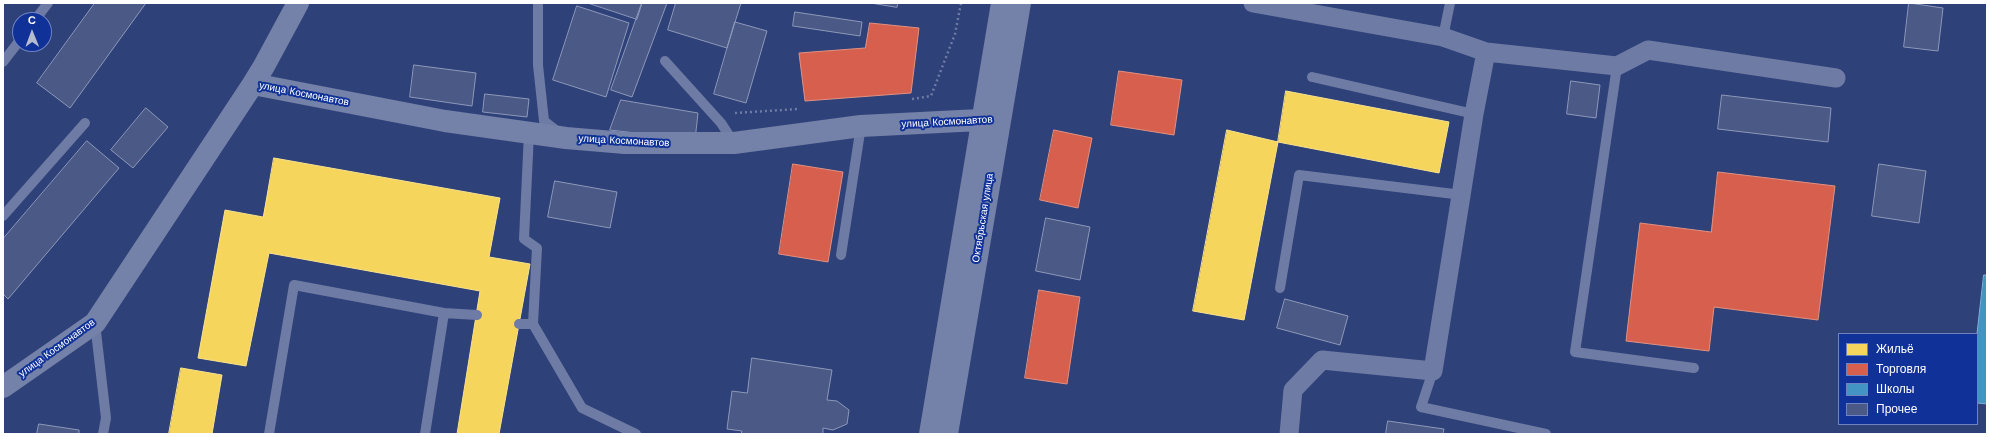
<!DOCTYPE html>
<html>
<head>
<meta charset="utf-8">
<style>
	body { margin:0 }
	#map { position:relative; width:1990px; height:437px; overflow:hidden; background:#2f4179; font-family:"Work Sans",sans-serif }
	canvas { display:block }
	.frame { position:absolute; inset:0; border:4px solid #fff; pointer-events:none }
	.legend { position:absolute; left:1838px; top:333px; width:140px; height:92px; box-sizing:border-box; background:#103198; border:1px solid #7083c1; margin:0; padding:5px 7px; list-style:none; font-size:12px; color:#fff }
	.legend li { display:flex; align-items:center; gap:8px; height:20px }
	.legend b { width:20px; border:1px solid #7083c1 }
	.north { position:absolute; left:12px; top:12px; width:40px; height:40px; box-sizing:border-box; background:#103198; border:1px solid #7083c1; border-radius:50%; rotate:359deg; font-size:11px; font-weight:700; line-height:16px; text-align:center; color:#fff }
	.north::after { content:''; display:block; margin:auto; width:14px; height:18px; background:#b6bcd0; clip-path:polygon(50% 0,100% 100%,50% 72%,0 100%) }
</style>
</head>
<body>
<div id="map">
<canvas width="1990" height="437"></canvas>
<div class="frame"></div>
<ul class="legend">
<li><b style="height:11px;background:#f6d55c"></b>Жильё</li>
<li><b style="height:11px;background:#d6604d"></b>Торговля</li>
<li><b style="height:11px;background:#4393c3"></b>Школы</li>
<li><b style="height:11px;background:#4a5986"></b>Прочее</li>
</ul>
<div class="north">С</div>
</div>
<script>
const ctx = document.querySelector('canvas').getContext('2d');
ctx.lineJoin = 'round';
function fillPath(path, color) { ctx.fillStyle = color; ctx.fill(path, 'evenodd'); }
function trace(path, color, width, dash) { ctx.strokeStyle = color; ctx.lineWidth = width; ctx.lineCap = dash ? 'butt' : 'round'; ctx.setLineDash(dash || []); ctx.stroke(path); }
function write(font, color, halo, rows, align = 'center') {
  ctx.font = font + ' "Work Sans",sans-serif'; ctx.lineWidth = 4; ctx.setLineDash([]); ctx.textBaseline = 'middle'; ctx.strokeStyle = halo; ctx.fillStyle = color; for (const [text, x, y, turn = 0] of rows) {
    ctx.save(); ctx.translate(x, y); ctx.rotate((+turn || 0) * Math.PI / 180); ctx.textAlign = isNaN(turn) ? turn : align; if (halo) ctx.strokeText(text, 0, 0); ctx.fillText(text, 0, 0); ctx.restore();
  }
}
const homes = new Path2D(`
	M1286,91L1449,122L1439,173L1278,142Z
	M1227,130L1278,142L1244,320L1193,311Z
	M274,158L500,198L489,257L530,264L499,434H457L480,291L269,253L246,366L198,358L225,210L263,217Z
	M181,368L222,375L212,434H169Z`);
const shops = new Path2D(`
	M870,23L919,28L911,93L805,101L799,53L865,48Z
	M1119,71L1182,80L1174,135L1111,125Z
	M1054,130L1092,138L1078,208L1040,200Z
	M793,164L843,172L828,262L779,254Z
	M1718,172L1835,186L1818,320L1714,307L1709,351L1626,341L1640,223L1711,232Z
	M1039,290L1080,297L1067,384L1025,378Z`);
const schools = new Path2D(`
	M1984,275H1987V404L1977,403V334Z`);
const building = new Path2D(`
	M95,3H146L70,108L37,83Z
	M588,3H642L637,19Z
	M642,3H667L632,97L611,90Z
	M676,3H741L727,48L668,30Z
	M871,3H898L897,7Z
	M1909,3L1943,8L1938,51L1904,47Z
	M577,6L629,23L606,97L553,80Z
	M795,12L862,22L860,36L793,26Z
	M735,22L767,31L746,103L714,94Z
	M414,65L476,73L472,106L410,97Z
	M1571,81L1600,85L1596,118L1567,114Z
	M485,94L529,99L527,117L483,112Z
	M1722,95L1831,108L1828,142L1718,129Z
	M621,100L698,113L695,140L610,130Z
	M146,108L168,127L133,168L111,150Z
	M87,141L119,168L8,299L3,294V239Z
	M1879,164L1926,171L1919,223L1872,216Z
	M555,181L617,192L610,228L548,217Z
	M1046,218L1090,227L1080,280L1036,271Z
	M1285,299L1348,316L1340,345L1277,328Z
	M752,358L832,370L827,400L837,401L849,410L847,424L833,430L823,428V434H741L742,431L727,429L732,391L747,393Z
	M1388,421L1444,429L1443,434H1386Z
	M39,424L79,430V434H37Z`);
const path = new Path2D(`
	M912,99L931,96L955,34L961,3
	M735,113L798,109`);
const lane = new Path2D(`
	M538,3V65L544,121L558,132
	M35,20L48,3
	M1443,37L1450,3
	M665,61L721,123L734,143
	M3,62L20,40
	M1617,66L1575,352L1694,368
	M1312,77L1474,114
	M3,216L85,123
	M841,255L861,126
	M1280,288L1299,175L1462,195
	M95,323L106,418L103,434
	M519,324H533L537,248L524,239L529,133
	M533,324L582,408L636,434
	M1433,371L1421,407L1546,434
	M269,434L294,285L444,313L477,315
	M425,434L444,313`);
const street = new Path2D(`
	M1253,3L1443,37L1486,52L1617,66L1648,50L1836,78
	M1289,434L1293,390L1322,360L1433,371L1474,114L1486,52`);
const secondary = new Path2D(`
	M253,84L264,66L298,3
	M3,387L95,323L253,84L445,121L566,138L625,143H734L861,126L999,119
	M930,434L1002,3
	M947,434L1020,3`);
const streetNames = [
	["улица Космонавтов",304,94,11],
	["улица Космонавтов",947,122,-3],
	["улица Космонавтов",624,141,3],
	["Октябрьская улица",983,218,-81],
	["улица Космонавтов",57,348,-36]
];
fillPath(homes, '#f6d55c');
trace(homes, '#f9e28d', 1);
fillPath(shops, '#d6604d');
trace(shops, '#e29082', 1);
fillPath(schools, '#4393c3');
trace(schools, '#7bb3d5', 1);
fillPath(building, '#4a5986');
trace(building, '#8d98b9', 1);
trace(path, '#6e7ba4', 2.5, [2, 3]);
trace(lane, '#6e7ba4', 10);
trace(street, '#6e7ba4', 19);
trace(secondary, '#7481a8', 22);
write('10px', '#fff', '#103198', streetNames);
</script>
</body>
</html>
